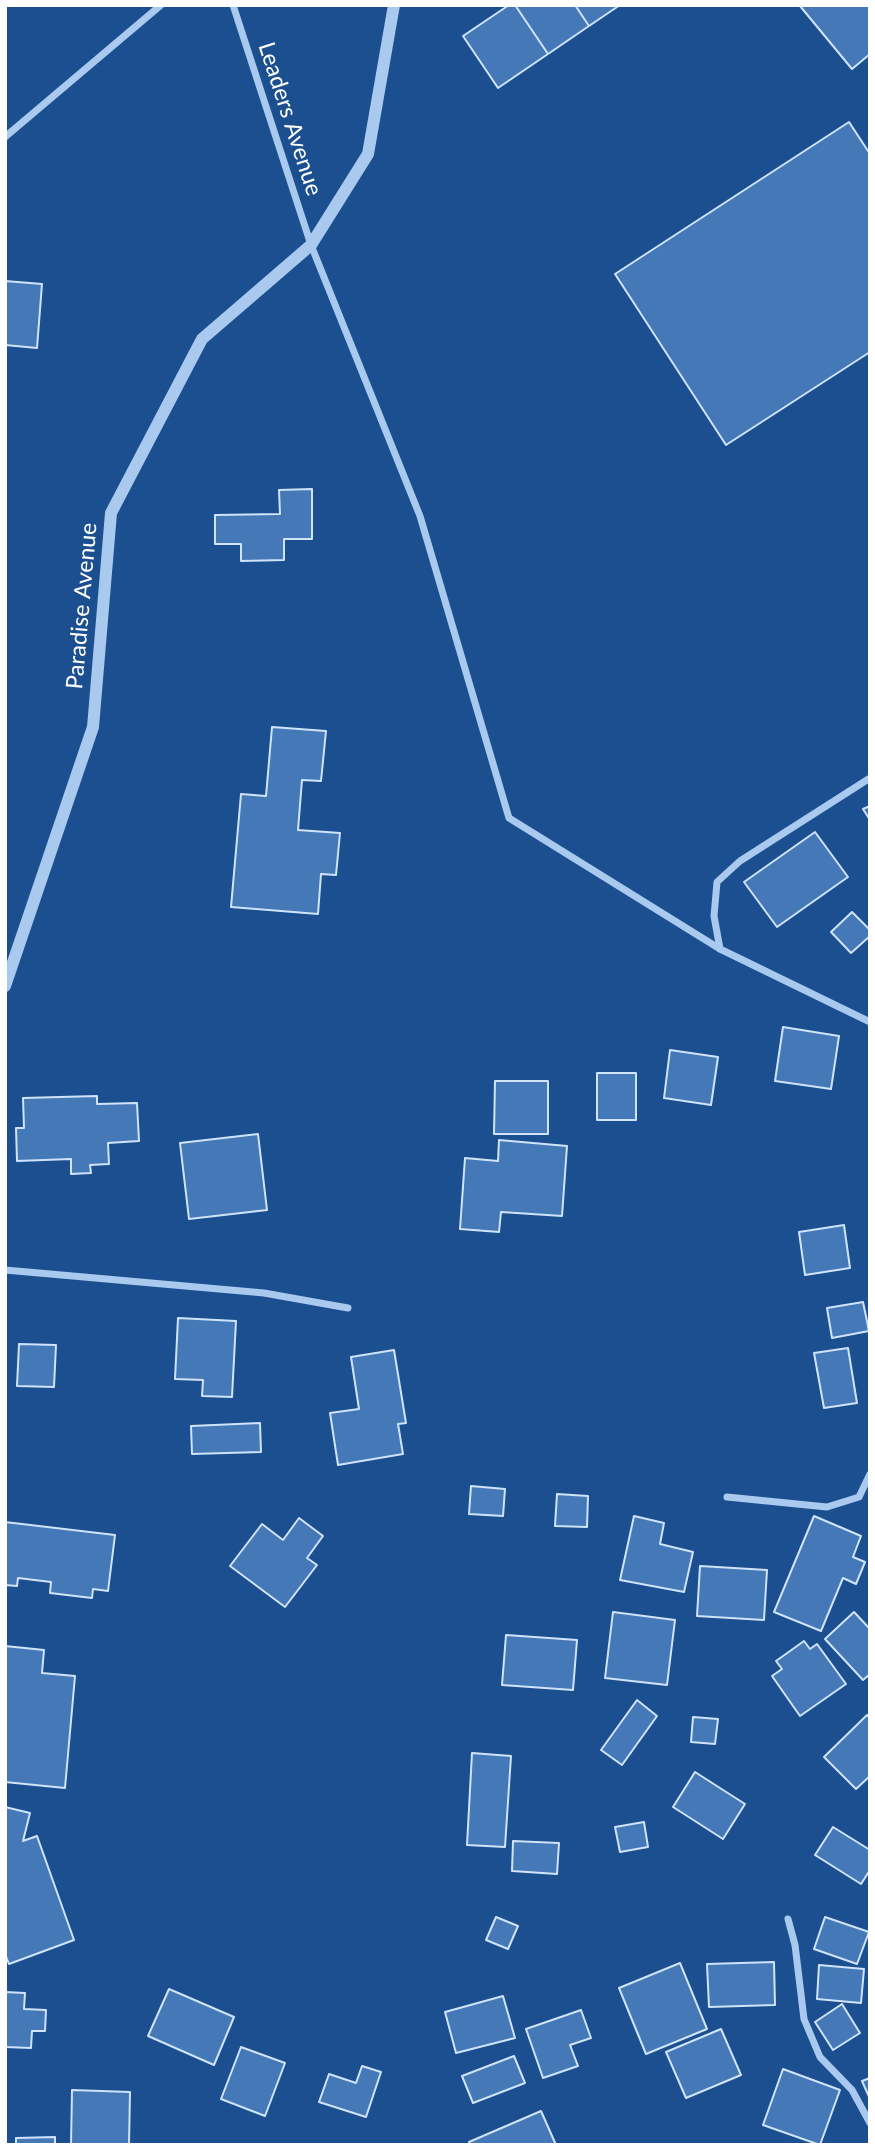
<!DOCTYPE html>
<html>
<head>
<meta charset="utf-8">
<style>
	body { margin:0 }
	#map { position:relative; width:875px; height:2150px; overflow:hidden; background:#1b4f8f; font-family:Lato,sans-serif }
	canvas { display:block }
	.frame { position:absolute; inset:0; border:7px solid #fff; pointer-events:none }
</style>
</head>
<body>
<div id="map">
<canvas width="875" height="2150"></canvas>
<div class="frame"></div>
</div>
<script>
const ctx = document.querySelector('canvas').getContext('2d');
ctx.lineJoin = 'round';
function fillPath(path, color) { ctx.fillStyle = color; ctx.fill(path, 'evenodd'); }
function trace(path, color, width, dash) { ctx.strokeStyle = color; ctx.lineWidth = width; ctx.lineCap = dash ? 'butt' : 'round'; ctx.setLineDash(dash || []); ctx.stroke(path); }
function write(font, color, halo, rows, align = 'center') {
  ctx.font = font + ' Lato,sans-serif'; ctx.lineWidth = 7; ctx.setLineDash([]); ctx.textBaseline = 'middle'; ctx.strokeStyle = halo; ctx.fillStyle = color; for (const [text, x, y, turn = 0] of rows) {
    ctx.save(); ctx.translate(x, y); ctx.rotate((+turn || 0) * Math.PI / 180); ctx.textAlign = isNaN(turn) ? turn : align; if (halo) ctx.strokeText(text, 0, 0); ctx.fillText(text, 0, 0); ctx.restore();
  }
}
const building = new Path2D(`
	M509,5H515L548,54L498,88L463,36Z
	M515,5H575L589,26L548,54Z
	M575,5H620L589,26Z
	M869,5L870,54L852,69L800,6Z
	M849,122L870,154V352L726,445L615,274Z
	M5,281L42,284L37,348L5,345Z
	M312,489V539H284V560L241,561V544H215V515L280,514L279,490Z
	M272,727L326,731L321,781L302,780L298,830L340,833L336,875L321,874L318,914L231,907L241,794L266,796Z
	M870,806V820L863,809Z
	M815,832L848,877L777,927L744,882Z
	M852,912L870,930V936L851,953L831,932Z
	M783,1027L839,1036L831,1089L775,1081Z
	M670,1050L718,1057L711,1105L664,1098Z
	M597,1073H636V1120H597Z
	M495,1081H548V1134H494Z
	M97,1096V1104L137,1103L139,1141L108,1143L109,1164L90,1165L91,1173L71,1174V1159L17,1161L16,1128H24L23,1098Z
	M258,1134L267,1210L189,1219L180,1143Z
	M499,1140L567,1146L562,1216L501,1212L499,1232L460,1229L465,1158L498,1161Z
	M844,1225L850,1268L805,1275L799,1232Z
	M863,1302L869,1331L832,1338L827,1308Z
	M178,1318L236,1321L232,1397L202,1396L203,1380L175,1379Z
	M19,1344L56,1345L54,1387L17,1386Z
	M848,1348L857,1403L824,1408L814,1353Z
	M394,1350L406,1423L398,1424L403,1454L338,1465L330,1413L359,1409L351,1357Z
	M260,1423L261,1452L192,1454L191,1426Z
	M471,1486L505,1489L503,1516L469,1514Z
	M557,1494L588,1496L587,1527L555,1526Z
	M634,1516L664,1523L660,1544L693,1552L684,1592L620,1580Z
	M814,1516L861,1536L853,1557L865,1562L856,1584L843,1578L821,1631L774,1612Z
	M299,1518L323,1536L307,1558L317,1565L285,1607L230,1566L262,1524L283,1540Z
	M5,1522L115,1535L108,1591L93,1589L92,1598L50,1593L51,1582L18,1578L17,1586L5,1585Z
	M700,1566L767,1570L764,1620L697,1616Z
	M613,1612L675,1620L667,1685L605,1678Z
	M854,1612L870,1629V1674L863,1680L825,1639Z
	M506,1635L577,1640L573,1690L502,1685Z
	M804,1641L810,1649L817,1644L846,1684L800,1716L772,1676L782,1669L776,1661Z
	M5,1646L44,1650L42,1673L75,1676L65,1788L5,1782Z
	M637,1700L657,1716L622,1765L601,1750Z
	M867,1715L870,1718V1776L856,1789L824,1757Z
	M693,1717L718,1719L715,1744L691,1742Z
	M472,1753L511,1756L505,1847L467,1845Z
	M695,1772L745,1804L723,1839L673,1807Z
	M5,1807L30,1813L23,1841L37,1836L74,1940L9,1964L5,1954Z
	M644,1822L648,1847L620,1852L615,1827Z
	M833,1827L870,1850V1870L861,1884L815,1855Z
	M513,1841L559,1843L557,1874L512,1871Z
	M496,1917L518,1926L508,1949L486,1940Z
	M825,1917L869,1932L857,1964L814,1949Z
	M774,1962L775,2005L709,2007L707,1964Z
	M680,1963L707,2029L646,2054L619,1988Z
	M819,1965L864,1969L861,2003L817,1999Z
	M169,1989L234,2017L214,2065L148,2036Z
	M5,1992L25,1993L24,2009L46,2010L45,2031H32L31,2048L5,2047Z
	M503,1996L515,2038L456,2053L445,2012Z
	M842,2004L860,2033L833,2050L815,2022Z
	M581,2010L591,2038L570,2045L578,2066L543,2078L526,2029Z
	M721,2029L741,2075L686,2098L666,2052Z
	M241,2047L285,2063L265,2116L221,2099Z
	M514,2056L525,2083L473,2103L462,2076Z
	M362,2066L381,2072L366,2117L319,2102L329,2074L356,2083Z
	M783,2069L840,2090L820,2145L763,2125Z
	M870,2078V2099L862,2081Z
	M72,2090L130,2092L129,2145H71Z
	M541,2111L556,2145H470L469,2142Z
	M55,2137V2145H16V2138Z`);
const minor = new Path2D(`
	M233,5L311,245L420,516L509,818L720,949L870,1022
	M5,137L161,5
	M720,949L714,916L717,882L740,861L870,778
	M5,1270L264,1293L348,1308
	M727,1497L827,1507L859,1497L870,1474
	M788,1919L795,1945L804,2019L820,2057L852,2090L870,2123`);
const tertiary = new Path2D(`
	M5,986L93,727L111,513L202,339L311,245L368,154L394,5`);
const streetNames = [
	["Leaders Avenue",290,119,72],
	["Paradise Avenue",82,606,-85]
];
fillPath(building, '#4478b7');
trace(building, '#cfe3fa', 2);
trace(minor, '#a9c9ee', 7);
trace(tertiary, '#a9c9ee', 12);
write('23px', '#fff', '#1b4f8f', streetNames);
</script>
</body>
</html>
